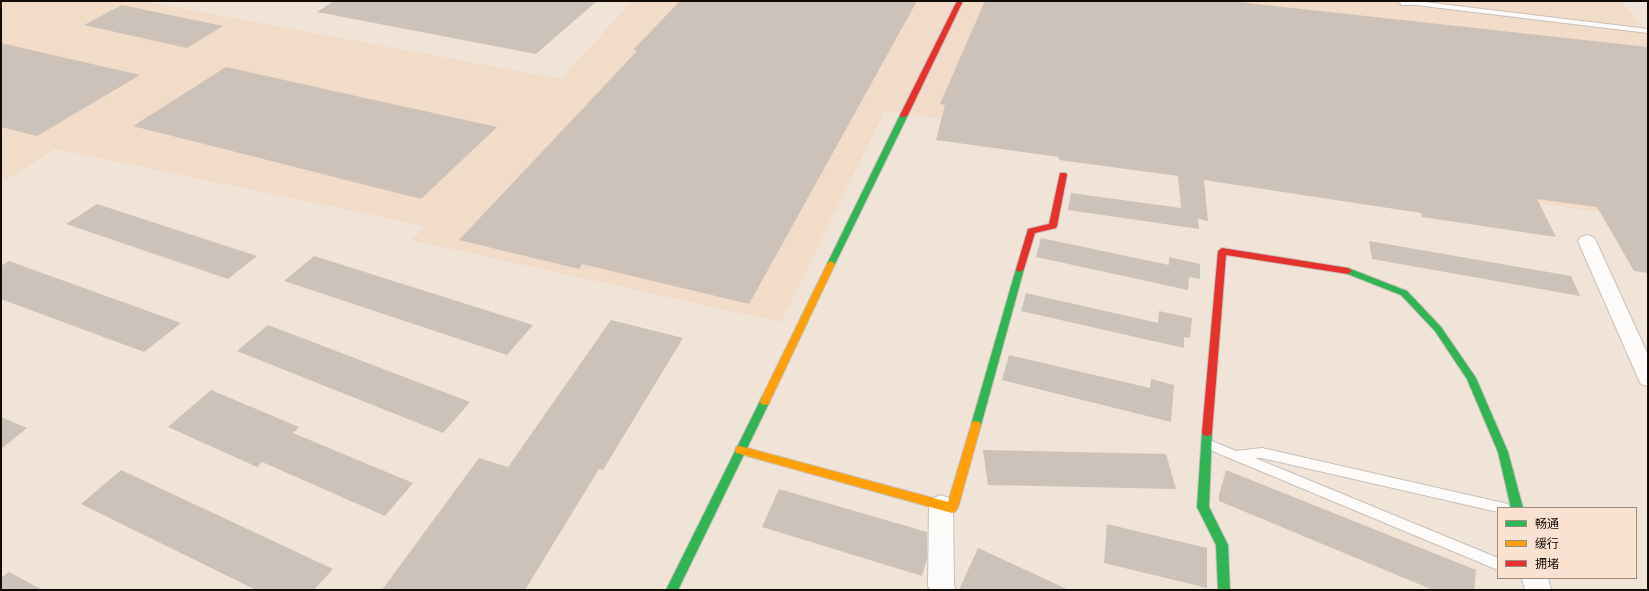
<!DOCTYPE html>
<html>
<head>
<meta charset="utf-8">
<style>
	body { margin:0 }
	#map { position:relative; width:1649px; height:591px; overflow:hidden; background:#f0e4d9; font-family:"Titillium Web","Noto Sans SC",sans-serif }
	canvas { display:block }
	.frame { position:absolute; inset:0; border:2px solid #120b06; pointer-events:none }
	.legend { position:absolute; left:1497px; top:507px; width:140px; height:72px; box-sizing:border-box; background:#f9e3d0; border:1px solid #9d8d7f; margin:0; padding:5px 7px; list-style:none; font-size:12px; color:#120b06 }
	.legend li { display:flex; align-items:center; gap:8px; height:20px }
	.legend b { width:20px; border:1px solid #9d8d7f }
</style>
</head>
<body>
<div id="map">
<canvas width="1649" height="591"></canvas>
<div class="frame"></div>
<ul class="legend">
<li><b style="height:5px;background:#30b455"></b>畅通</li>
<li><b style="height:5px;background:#ff9f0a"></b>缓行</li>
<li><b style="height:5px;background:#e5322d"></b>拥堵</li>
</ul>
</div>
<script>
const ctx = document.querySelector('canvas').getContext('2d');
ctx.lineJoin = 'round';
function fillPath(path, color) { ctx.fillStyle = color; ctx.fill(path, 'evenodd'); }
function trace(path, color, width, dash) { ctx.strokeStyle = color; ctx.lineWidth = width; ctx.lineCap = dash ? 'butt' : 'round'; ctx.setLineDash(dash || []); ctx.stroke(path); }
const built = new Path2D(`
	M1,1H143L561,79L632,1H1620L1648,33V219L885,111L781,322L412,240L425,226L56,149L1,183Z`);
const building = new Path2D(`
	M334,1H597L536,54L317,12Z
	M680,1H917L749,304L582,264L579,269L459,240L637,51L633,50Z
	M985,1H1229L1648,47V273L1634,271L1597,207L1537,199L1556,237L1422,217L1421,213L1204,180L1208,221L1198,219L1199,229L1068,210L1071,193L1181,208L1178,176L1059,160V157L936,140L945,105L940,104Z
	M122,5L223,26L187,48L84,25Z
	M1,43L31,50L140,75L37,136L1,127Z
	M226,67L374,100L497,127L421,199L133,126Z
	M97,204L257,256L228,279L66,224Z
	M1041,238L1169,265V257L1200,264V279L1189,277L1188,290L1036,257Z
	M1369,241L1571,276L1580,296L1372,259Z
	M314,256L533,325L507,355L284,281Z
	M9,261L181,323L144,352L1,299V266Z
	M1026,293L1158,323L1159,311L1192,318L1190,338L1184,337V348L1021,311Z
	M611,320L683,338L603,470L599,469L525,590H382L479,458L508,467Z
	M268,325L470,402L443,433L237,351Z
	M1009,355L1150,388L1151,379L1174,385L1171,422L1002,380Z
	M211,390L299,427L293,433L413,483L385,516L262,462L257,467L168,427Z
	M1,417L27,428L1,449Z
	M983,450L1166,454L1176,489L988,485Z
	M121,470L333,569L314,590H256L81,504Z
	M1226,470L1476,570L1474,590H1433L1219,501V495Z
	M779,489L927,532V559L922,576L762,527Z
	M1107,524L1207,548V588L1104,563Z
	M978,548L1069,590H959Z
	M9,572L43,590H1V578Z`);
const lane = new Path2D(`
	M1396,1H1416L1648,29V33L1399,3Z
	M1207,439L1236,451L1262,448L1508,504L1510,508H1498V512L1262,458H1255L1498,558V570L1203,447L1201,444L1203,441Z`);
const street = new Path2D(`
	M1400,1H1412L1411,5H1401Z
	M1587,235L1593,237L1596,241L1648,355V386L1641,384L1638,378L1578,241L1581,237Z
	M941,495L949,498L953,505L954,585L956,590H930L928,586L929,505L933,498Z
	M1522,578H1548L1551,590H1525Z`);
const fast = new Path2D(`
	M901,113H904L908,115L835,264L831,267L828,266L827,264Z
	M1020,266L1024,269L981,425L980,428L976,429L972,428L971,425L1016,269Z
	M1348,268L1407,291L1441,327L1476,378L1508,452L1523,508H1511L1498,452L1467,379L1435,331L1401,295L1345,273L1344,271Z
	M765,397L769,398L770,401L678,590H666L760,401L761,398Z
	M1207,428L1211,429L1212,432L1209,507L1228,545L1230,590H1218L1216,545L1197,507L1202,432L1203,429Z`);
const slow = new Path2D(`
	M831,261L835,264L770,401L769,404L765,405L761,404L760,401L827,264Z
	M976,421L980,422L981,425L958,508L956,511L952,513L740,454L736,453L735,450L736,447L740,446L948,502L971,425L972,422Z`);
const jam = new Path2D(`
	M957,1H963L908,115L904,117H901L900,115Z
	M1060,173H1066L1067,175L1057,226L1056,228L1035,233L1024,269L1020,272L1017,271L1016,269L1028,229L1049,224Z
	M1222,248L1348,268L1352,271L1348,274L1226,255L1212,432L1211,435L1207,436L1203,435L1202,432L1218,251Z`);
fillPath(built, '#f1dcca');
fillPath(building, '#ccc2ba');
trace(lane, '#c9c0b9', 2);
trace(street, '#c9c0b9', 2);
trace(fast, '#c9c0b9', 2);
trace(slow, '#c9c0b9', 2);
trace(jam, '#c9c0b9', 2);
fillPath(lane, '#fdfbf9');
fillPath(street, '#fdfbf9');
fillPath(fast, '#30b455');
fillPath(slow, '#ff9f0a');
fillPath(jam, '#e5322d');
</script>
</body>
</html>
